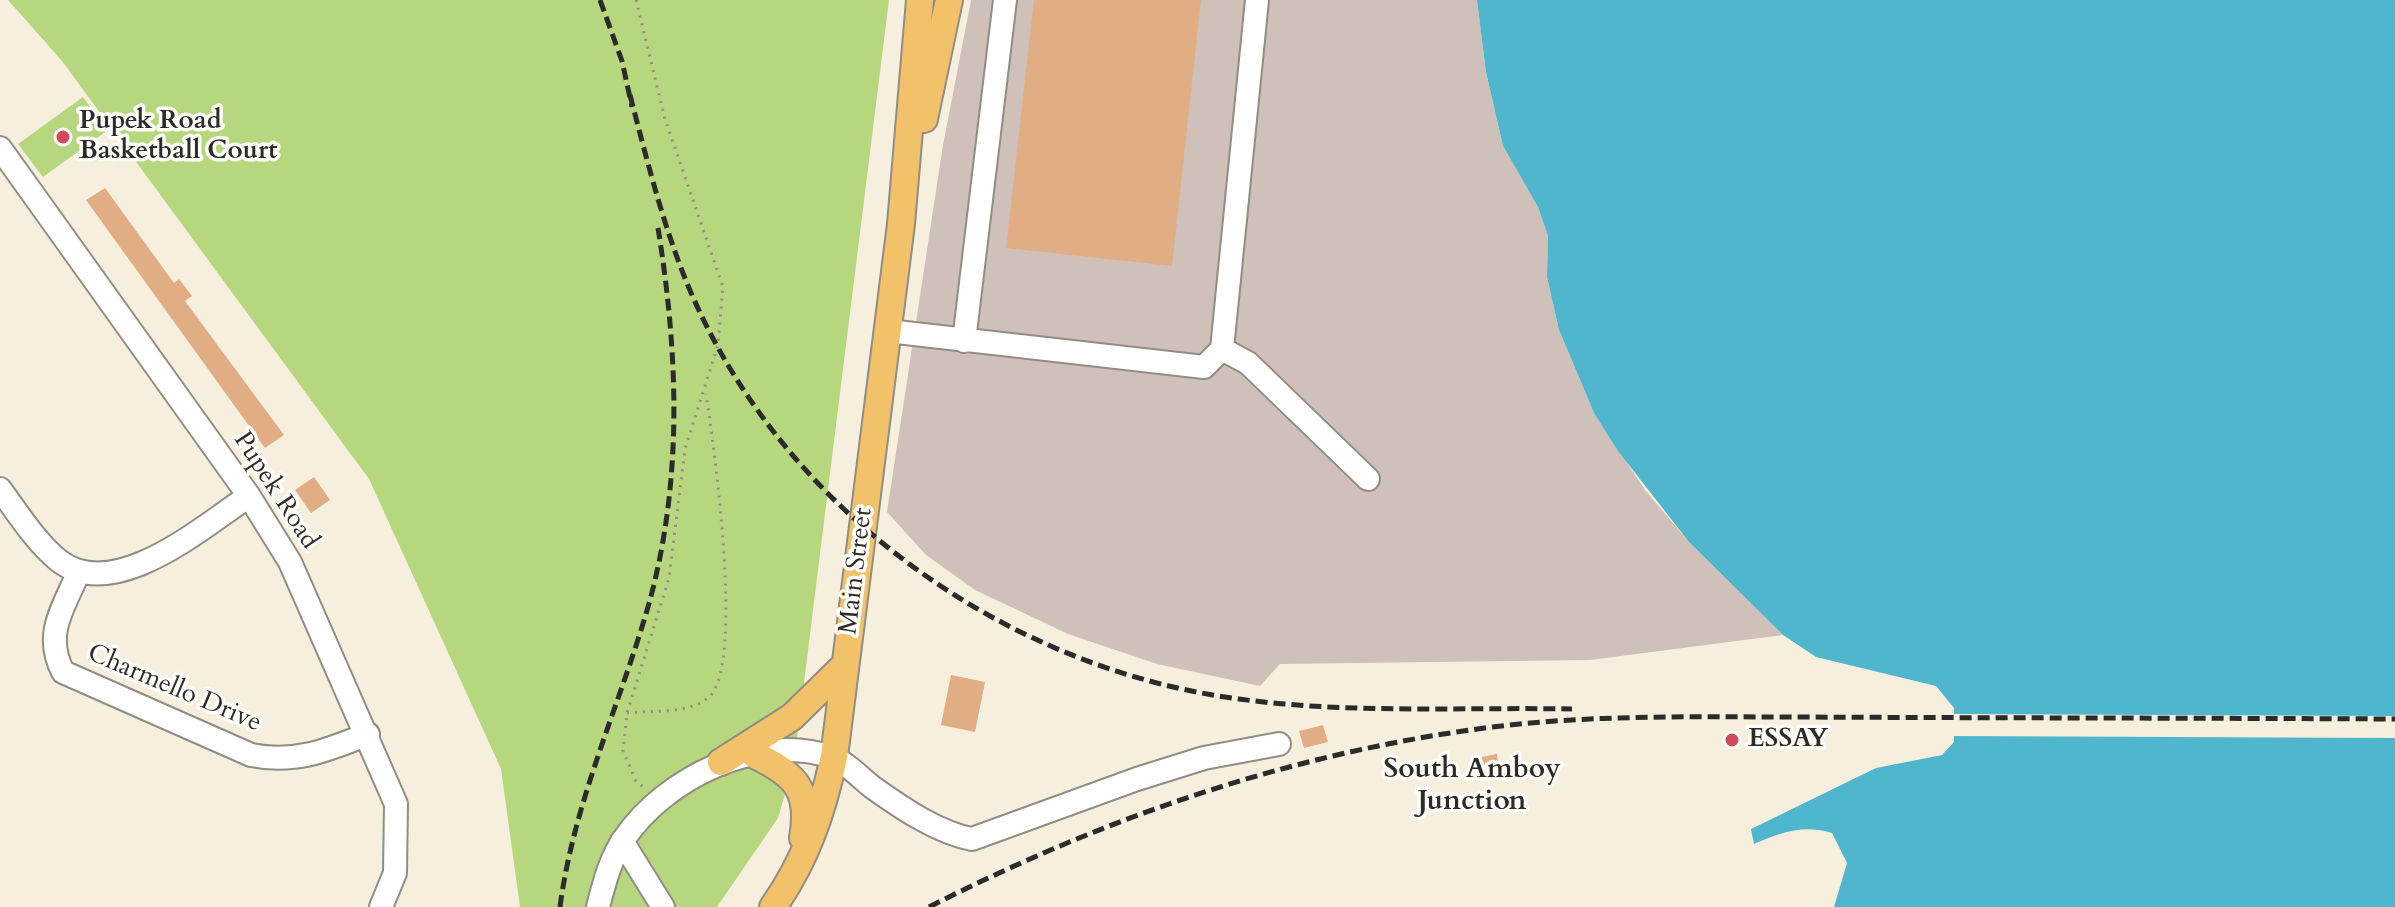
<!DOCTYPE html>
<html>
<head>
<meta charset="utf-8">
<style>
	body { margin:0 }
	canvas { display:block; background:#f7efde }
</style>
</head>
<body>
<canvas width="2395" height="907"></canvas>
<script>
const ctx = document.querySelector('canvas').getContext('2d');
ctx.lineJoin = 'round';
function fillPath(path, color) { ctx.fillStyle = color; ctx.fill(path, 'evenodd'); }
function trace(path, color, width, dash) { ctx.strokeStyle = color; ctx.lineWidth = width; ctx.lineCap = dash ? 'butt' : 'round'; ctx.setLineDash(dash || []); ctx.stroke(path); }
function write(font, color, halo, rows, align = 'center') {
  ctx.font = font + ' Cardo,serif'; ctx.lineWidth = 7; ctx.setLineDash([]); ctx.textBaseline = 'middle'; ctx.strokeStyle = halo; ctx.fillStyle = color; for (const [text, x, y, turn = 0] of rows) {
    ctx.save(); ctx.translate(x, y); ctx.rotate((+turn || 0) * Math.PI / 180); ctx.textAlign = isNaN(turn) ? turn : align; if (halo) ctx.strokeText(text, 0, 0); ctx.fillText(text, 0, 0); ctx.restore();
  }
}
const industrial = new Path2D(`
	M971,0H1477L1486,72L1503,146L1538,207L1548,236L1547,277L1559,330L1594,413L1645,490L1689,542L1783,635L1590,660L1280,664L1260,686L1157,664L1068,634L975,590L926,555L887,512L943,145Z`);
const green = new Path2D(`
	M8,0H889L794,763L778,818L717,907H520L501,769L369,479L62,61Z
	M83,97L108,130L43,177L18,144Z`);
const water = new Path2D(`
	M1477,0H2395V907H1834L1847,863L1832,833C1804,824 1781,832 1754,844L1751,829L1876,768L1942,755L1954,742V708L1936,686L1816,657L1783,635L1689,542L1618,451L1594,413L1559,330L1547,277L1548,236L1538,207L1503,146L1486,72Z`);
const pier = new Path2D(`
	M1953,714L2395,716V738L1953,736Z`);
const building = new Path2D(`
	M1034,0H1201L1172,266L1006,248Z
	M105,188L174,283L179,279L192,296L185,301L284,435L265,448L86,200Z
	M314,477L330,500L311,513L295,490Z
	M951,675L985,682L975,732L941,725Z
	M1323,725L1328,742L1304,748L1299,731Z
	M1497,754L1499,770L1483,772L1481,757Z`);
const path = new Path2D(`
	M636,0L665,119L723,287L718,345L685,449L669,578L627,713L623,751L636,781L644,788
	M627,713C651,710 691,715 710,696C744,663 714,445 706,394`);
const minor = new Path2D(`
	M0,148L249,496L290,562L396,804L395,873L381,907
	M888,331L1204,367L1222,349L1257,0
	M964,341L1005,0
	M1222,349L1248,363L1368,479
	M0,489C17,512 35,541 58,560C114,605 203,526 249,496
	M79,571C64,608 43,633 63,672L251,755C295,764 328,750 368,734
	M622,841L663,907
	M598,907C604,884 610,859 624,839C665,778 759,732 831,757C847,762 862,780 875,789C903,809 939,833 972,839L1137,779L1204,758L1279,744`);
const major = new Path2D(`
	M924,119L949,0
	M755,755C796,775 811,790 803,838
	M721,762L792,717L845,665
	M773,907C806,860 822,813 834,757L901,224L920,0`);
const rail = new Path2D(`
	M600,0L622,61L632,107
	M630,95C647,160 663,226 689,288C782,509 1003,668 1239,699C1349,714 1461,707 1572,709
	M560,907C574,800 621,703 650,600C683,477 678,352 658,228
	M929,907C1100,820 1280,757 1470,730C1580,714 1690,717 1801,717C1999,718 2197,718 2395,719`);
const markers = [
	[63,137,8,"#d1495b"],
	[1732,740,8,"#d1495b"]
];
const poiNames = [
	["Pupek Road",79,122],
	["Basketball Court",79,152],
	["ESSAY",1748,740]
];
const streetNames = [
	["Pupek Road",275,491,57],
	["Main Street",857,571,-83],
	["Charmello Drive",174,689,23]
];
const neighbourhoodNames = [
	["South Amboy",1472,771],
	["Junction",1472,803]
];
fillPath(industrial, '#cfc0ba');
fillPath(green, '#b7d77f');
fillPath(water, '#50b6ce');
fillPath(pier, '#f7efde');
fillPath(building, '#e0ad84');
trace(minor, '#918d84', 26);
trace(major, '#918d84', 30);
trace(path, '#918d84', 3, [2, 6]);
trace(minor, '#fff', 22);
trace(major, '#f2c26a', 26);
trace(rail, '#2b2b2b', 5, [12, 6]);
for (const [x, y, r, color] of markers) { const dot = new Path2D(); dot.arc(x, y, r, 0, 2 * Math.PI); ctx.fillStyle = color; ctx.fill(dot); trace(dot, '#fdfcf7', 3); }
write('bold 26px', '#2b2b2b', '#fdfcf7', poiNames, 'left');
write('26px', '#2b2b2b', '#fdfcf7', streetNames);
write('bold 28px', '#2b2b2b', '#fdfcf7', neighbourhoodNames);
</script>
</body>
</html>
